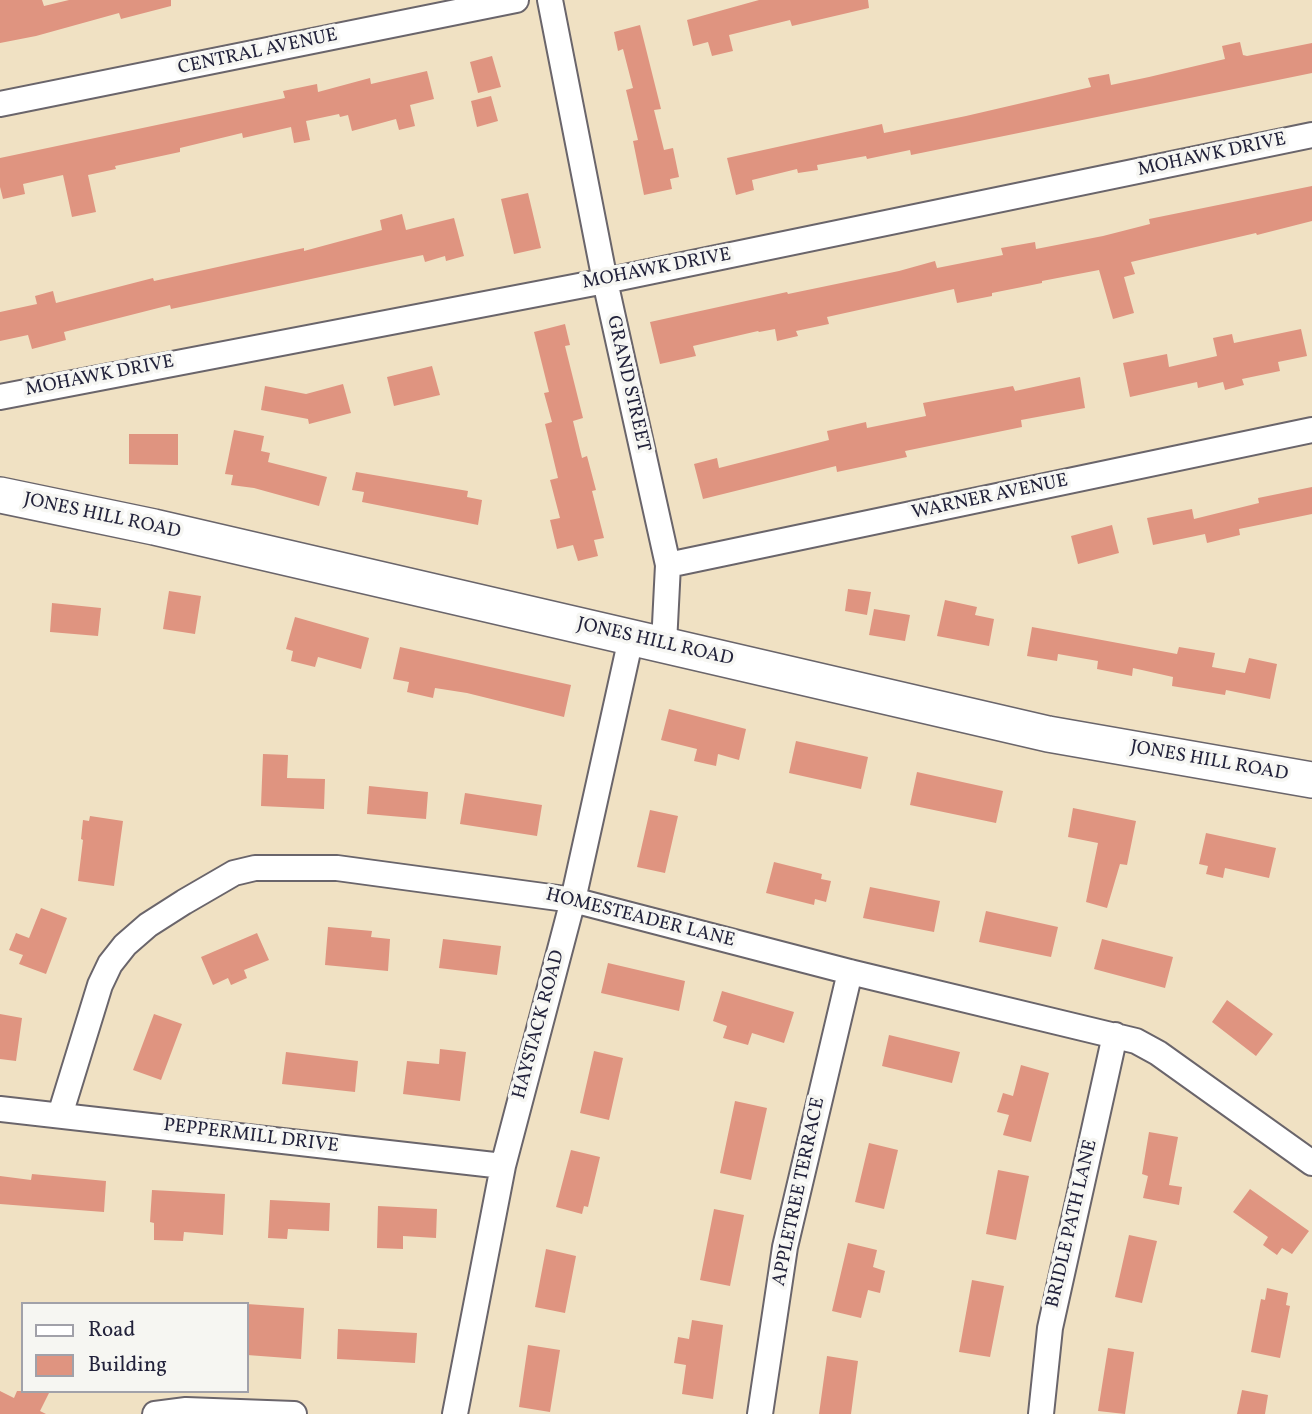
<!DOCTYPE html>
<html>
<head>
<meta charset="utf-8">
<style>
	body { margin:0 }
	#map { position:relative; width:1312px; height:1414px; overflow:hidden; background:#f0e1c3; font-family:Vollkorn,serif }
	canvas { display:block }
	.legend { position:absolute; left:21px; top:1302px; width:228px; height:91px; box-sizing:border-box; background:#f6f6f2; border:2px solid #a1a1a9; margin:0; padding:9px 12px; list-style:none; font-size:21px; color:#22223b }
	.legend li { display:flex; align-items:center; gap:14px; height:35px }
	.legend b { width:35px; border:2px solid #a1a1a9 }
</style>
</head>
<body>
<div id="map">
<canvas width="1312" height="1414"></canvas>
<ul class="legend">
<li><b style="height:9px;background:#fff"></b>Road</li>
<li><b style="height:19px;background:#df9480"></b>Building</li>
</ul>
</div>
<script>
const ctx = document.querySelector('canvas').getContext('2d');
ctx.lineJoin = 'round';
function fillPath(path, color) { ctx.fillStyle = color; ctx.fill(path, 'evenodd'); }
function trace(path, color, width, dash) { ctx.strokeStyle = color; ctx.lineWidth = width; ctx.lineCap = dash ? 'butt' : 'round'; ctx.setLineDash(dash || []); ctx.stroke(path); }
function write(font, color, halo, rows, align = 'center') {
  ctx.font = font + ' Vollkorn,serif'; ctx.lineWidth = 7; ctx.setLineDash([]); ctx.textBaseline = 'middle'; ctx.strokeStyle = halo; ctx.fillStyle = color; for (const [text, x, y, turn = 0] of rows) {
    ctx.save(); ctx.translate(x, y); ctx.rotate((+turn || 0) * Math.PI / 180); ctx.textAlign = isNaN(turn) ? turn : align; if (halo) ctx.strokeText(text, 0, 0); ctx.fillText(text, 0, 0); ctx.restore();
  }
}
const building = new Path2D(`
	M0,0H42L44,6L69,0H171V6L121,19L119,13L36,36L0,43Z
	M759,0H868L869,8L792,26L790,20L729,35L733,51L712,56L708,42L693,46L687,20Z
	M640,25L661,109L654,110L664,150L673,148L679,177L670,179L672,189L644,195L633,141L638,140L626,90L633,88L623,49L618,51L614,32Z
	M1240,42L1243,55L1247,56L1312,43V73L911,155L910,150L867,159L866,156L817,165L818,170L798,173L797,169L752,180L754,190L736,195L727,158L882,124L884,133L966,116L1091,87L1088,78L1109,74L1111,85L1149,77L1225,59L1222,46Z
	M492,56L501,87L478,93L470,62Z
	M427,71L434,99L410,105L415,126L399,130L396,119L352,131L348,115L340,117L339,114L306,121L310,140L294,143L291,127L243,138L242,133L180,148V152L115,166L116,169L88,175L96,212L72,217L63,175L23,184L25,194L3,199L0,187V158L285,98L283,91L317,84L318,92L370,78L371,84Z
	M491,96L498,121L477,127L471,101Z
	M1312,186V221L1257,235L1256,233L1131,262L1135,274L1124,277L1134,313L1113,319L1099,270L1042,281V283L992,293V296L957,303L954,289L827,317L829,324L796,331L798,336L777,341L775,329L759,332L758,331L693,346L696,356L660,364L650,322L787,292L788,294L899,271L935,261L937,268L1003,255L1001,248L1035,242L1036,249L1103,236L1150,224L1149,219Z
	M528,193L541,248L514,254L501,199Z
	M402,214L406,230L454,218L464,256L446,261L445,256L425,262L423,255L171,309L170,305L64,332L66,340L32,349L28,335L0,341V312L37,304L35,296L53,291L56,303L153,278L154,281L304,248V251L382,230L380,220Z
	M565,324L570,345L565,346L583,418L573,421L582,458L587,456L596,490L592,491L604,538L594,540L598,556L578,561L573,545L557,549L550,520L560,518L550,480L558,478L545,424L552,422L544,393L549,392L534,332Z
	M1301,329L1307,356L1278,362L1280,371L1242,379L1244,385L1225,390L1223,382L1198,388L1197,382L1130,397L1123,363L1167,354L1169,367L1217,356L1213,338L1232,334L1234,343Z
	M432,366L440,395L394,406L387,377Z
	M1080,377L1085,408L1021,420L1022,427L905,451L907,457L837,472L836,466L703,499L694,464L717,458L719,468L829,440L827,431L866,422L867,428L926,416L923,403L1013,386L1015,391Z
	M343,384L351,413L309,424L308,419L261,410L265,386L306,394Z
	M234,430L264,436L261,451L270,453L268,462L327,477L319,506L254,488L231,485L233,475L225,474Z
	M129,434H178V465L129,464Z
	M356,472L468,491L467,497L482,500L478,525L362,502L364,492L352,490Z
	M1312,487V514L1239,529L1240,535L1207,543L1205,534L1153,545L1147,518L1192,509L1194,519L1259,503L1258,498Z
	M1112,525L1119,553L1078,564L1071,536Z
	M848,589L871,592L867,615L845,611Z
	M169,591L201,596L195,634L163,629Z
	M945,600L977,607L975,615L994,619L989,646L937,636Z
	M52,603L101,608L98,636L50,632Z
	M874,609L910,615L905,641L869,635Z
	M295,617L369,638L361,669L318,657L315,667L291,661L293,651L286,649Z
	M1032,627L1177,654L1179,647L1215,653L1212,667L1245,673L1249,658L1277,664L1270,699L1226,690L1225,695L1172,686L1173,677L1133,668L1132,676L1097,669L1098,661L1058,654L1057,661L1027,656Z
	M400,647L571,685L564,717L467,693L435,688L433,698L407,692L409,682L393,679Z
	M669,709L746,729L739,760L718,754L716,766L694,761L697,749L661,740Z
	M796,741L868,757L861,789L789,773Z
	M263,754L288,755L287,778L325,779L324,809L261,806Z
	M917,772L1003,791L996,823L910,805Z
	M369,786L428,792L426,819L367,814Z
	M465,793L542,805L537,836L460,824Z
	M1073,808L1136,821L1127,865L1120,864L1107,908L1086,902L1098,843L1068,837Z
	M650,810L678,816L665,873L637,867Z
	M90,816L123,821L114,886L78,881L83,840L81,839L83,820L89,821Z
	M1206,833L1276,848L1269,878L1225,868L1223,878L1206,874L1208,866L1199,864Z
	M774,862L822,874L821,879L831,881L826,902L815,899L814,905L766,893Z
	M870,887L940,901L934,932L863,918Z
	M41,908L67,918L46,974L19,964L23,955L9,950L16,933L29,938Z
	M986,911L1058,927L1051,957L979,942Z
	M328,927L372,931L371,937L390,939L388,971L325,965Z
	M257,933L269,960L244,970L247,978L231,985L228,978L213,985L201,957Z
	M443,939L501,946L497,975L439,968Z
	M1102,939L1173,957L1165,988L1094,969Z
	M608,963L685,981L679,1011L601,993Z
	M722,991L794,1012L784,1043L752,1033L748,1045L723,1038L727,1026L713,1021Z
	M1227,1000L1273,1034L1256,1056L1212,1022Z
	M0,1014L22,1018L16,1061L0,1059Z
	M154,1014L182,1024L161,1080L133,1070Z
	M889,1035L960,1052L952,1083L882,1066Z
	M440,1049L466,1052L460,1101L403,1094L407,1061L439,1064Z
	M594,1051L623,1058L609,1120L580,1113Z
	M286,1052L358,1061L355,1092L282,1084Z
	M1021,1065L1049,1073L1031,1142L1003,1135L1009,1115L997,1112L1003,1093L1013,1096Z
	M735,1101L767,1108L751,1180L720,1173Z
	M1149,1132L1178,1137L1169,1185L1182,1187L1179,1205L1143,1198L1148,1176L1142,1174Z
	M869,1143L898,1150L884,1209L855,1202Z
	M571,1150L600,1157L588,1207L584,1206L582,1214L556,1207Z
	M998,1170L1029,1176L1016,1240L986,1234Z
	M32,1174L106,1181L104,1212L0,1204V1176L31,1180Z
	M1250,1189L1309,1231L1292,1254L1282,1248L1277,1255L1263,1245L1268,1237L1233,1212Z
	M152,1190L225,1194L223,1235L184,1232L183,1241L154,1240V1223L150,1222Z
	M270,1200L330,1203L329,1231L288,1229L287,1239L268,1238Z
	M378,1206L437,1209L436,1238L403,1236V1249L377,1248Z
	M714,1209L744,1215L730,1286L700,1280Z
	M1129,1235L1157,1241L1142,1303L1115,1297Z
	M848,1243L877,1250L873,1267L885,1271L880,1293L868,1290L861,1318L832,1311Z
	M546,1249L576,1256L565,1313L535,1307Z
	M972,1280L1004,1286L990,1357L959,1352Z
	M1267,1288L1288,1293L1286,1305L1290,1306L1280,1358L1251,1352L1261,1299L1265,1300Z
	M247,1304L304,1308L301,1359L247,1355Z
	M692,1320L723,1325L713,1399L682,1394L686,1365L674,1363L678,1337L689,1339Z
	M338,1329L417,1333L415,1363L337,1359Z
	M528,1345L560,1350L550,1412L519,1407Z
	M1108,1348L1134,1352L1125,1414L1098,1411Z
	M827,1356L858,1361L851,1414H819Z
	M1242,1390L1268,1395L1265,1414H1237Z
	M0,1391L14,1398L17,1391H50L40,1411L46,1414H0Z`);
const minor = new Path2D(`
	M550,0L605,281L668,565L664,644
	M0,104L516,0
	M0,397L605,281L1312,135
	M668,565L1312,430
	M0,1109L503,1166
	M60,1115L100,985L110,964L125,945L148,925L184,902L234,873L255,868H337L573,900L850,972L1136,1041L1158,1053L1312,1163
	M155,1414L186,1410L294,1414
	M455,1414L503,1166L573,900L631,638
	M760,1414L785,1247L850,972
	M1041,1414L1050,1328L1115,1035`);
const secondary = new Path2D(`
	M0,495L154,527L1048,734L1312,780`);
const streetNames = [
	["CENTRAL AVENUE",258,53,-12],
	["MOHAWK DRIVE",1212,156,-12],
	["MOHAWK DRIVE",657,270,-11],
	["MOHAWK DRIVE",100,377,-11],
	["GRAND STREET",627,384,77],
	["WARNER AVENUE",990,498,-12],
	["JONES HILL ROAD",102,517,12],
	["JONES HILL ROAD",655,643,13],
	["JONES HILL ROAD",1209,762,10],
	["HOMESTEADER LANE",640,919,14],
	["HAYSTACK ROAD",540,1025,-75],
	["PEPPERMILL DRIVE",251,1137,7],
	["APPLETREE TERRACE",800,1192,-78],
	["BRIDLE PATH LANE",1073,1224,-77]
];
fillPath(building, '#df9480');
trace(minor, '#6a656b', 28);
trace(secondary, '#6a656b', 38);
trace(minor, '#fff', 24);
trace(secondary, '#fff', 35);
write('19px', '#22223b', '#f6f6f2', streetNames);
</script>
</body>
</html>
